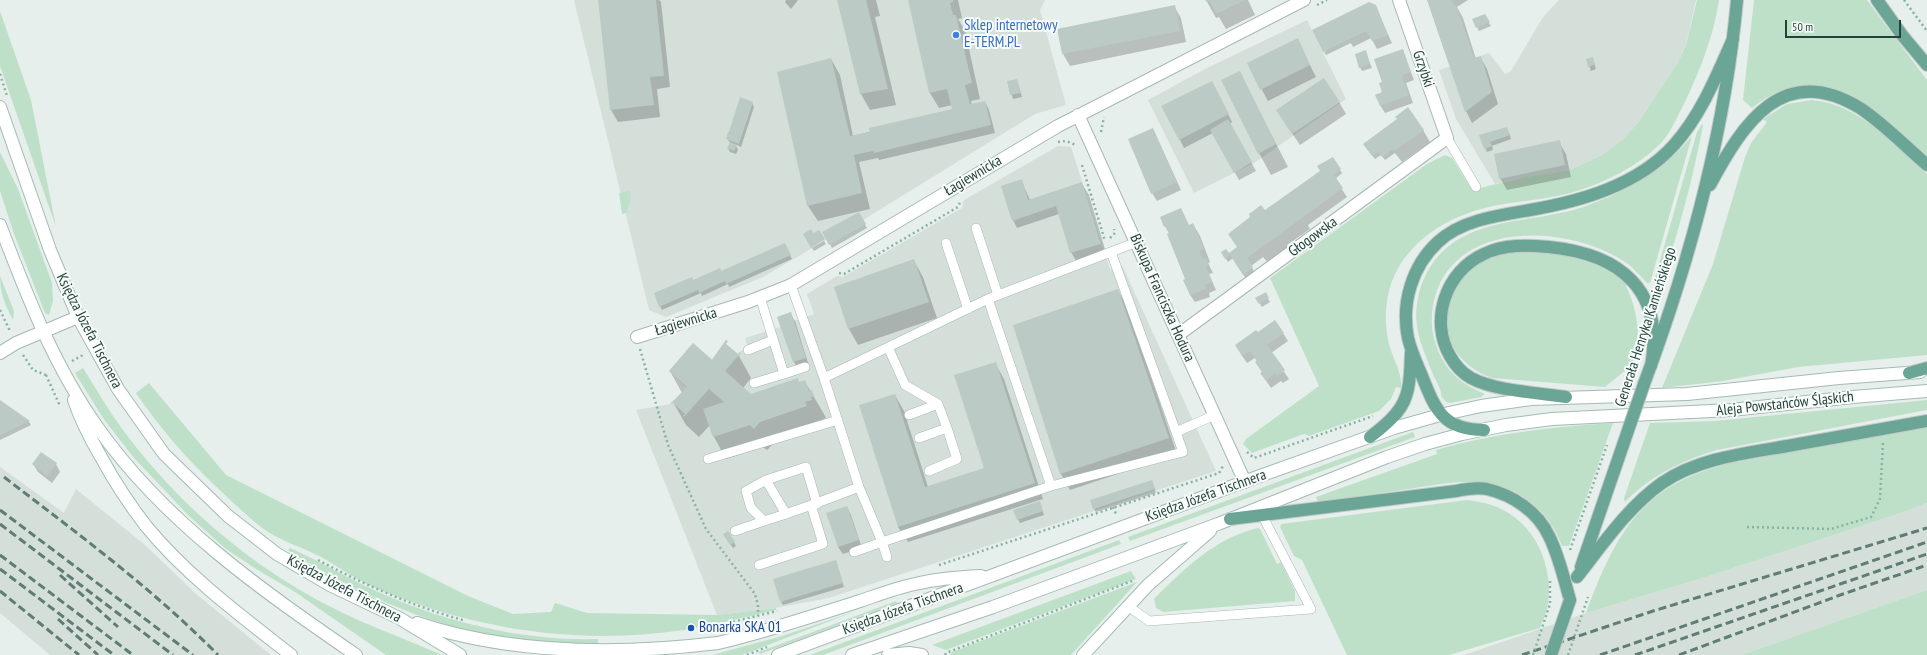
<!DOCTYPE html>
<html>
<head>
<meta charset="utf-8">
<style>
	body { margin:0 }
	#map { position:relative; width:1927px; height:655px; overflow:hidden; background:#e6efeb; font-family:"PT Sans Narrow",sans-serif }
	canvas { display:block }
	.scale { position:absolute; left:1785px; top:20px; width:116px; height:18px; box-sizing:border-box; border:2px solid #24423a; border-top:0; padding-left:5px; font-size:12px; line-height:14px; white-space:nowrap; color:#24423a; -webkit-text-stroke:3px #f7fbf9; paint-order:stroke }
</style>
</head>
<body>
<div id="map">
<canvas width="1927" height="655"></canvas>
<div class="scale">50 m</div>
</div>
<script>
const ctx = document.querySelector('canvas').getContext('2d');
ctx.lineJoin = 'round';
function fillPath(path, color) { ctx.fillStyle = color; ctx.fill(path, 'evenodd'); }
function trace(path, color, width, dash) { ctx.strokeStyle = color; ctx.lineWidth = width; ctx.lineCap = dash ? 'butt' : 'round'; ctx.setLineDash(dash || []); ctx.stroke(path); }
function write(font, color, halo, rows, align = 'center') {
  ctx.font = font + ' "PT Sans Narrow",sans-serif'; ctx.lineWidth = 4; ctx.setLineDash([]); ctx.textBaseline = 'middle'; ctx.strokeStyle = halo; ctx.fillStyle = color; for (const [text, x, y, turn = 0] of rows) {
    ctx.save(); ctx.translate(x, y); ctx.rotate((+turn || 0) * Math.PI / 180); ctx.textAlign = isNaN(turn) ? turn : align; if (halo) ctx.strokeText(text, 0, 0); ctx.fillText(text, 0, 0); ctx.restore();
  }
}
const built = new Path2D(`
	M574,0H1045L1040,10L1066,105L1035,114L863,220L859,212L823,232L826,240L763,277L666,317L649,310Z
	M1559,0H1696L1686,44L1678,62L1638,123L1622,140L1602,155L1570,170L1525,177L1495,184L1456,119L1439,70L1489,53L1505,74L1511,71L1543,17Z
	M1307,20L1346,99L1254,163L1194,193L1148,100L1205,69Z
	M1058,146L1071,147L1110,269L1122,265L1216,471L829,598L775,608L717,615L636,410L670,404L687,388L669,371L693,343L712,359L726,340V344L738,354L747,345L745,338L780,327L777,317L791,312L794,321L814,314L807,294L837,276L843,277L962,208L964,200Z
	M0,467L64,513L76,489L145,545L196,594L271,655H50L0,613Z
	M1927,503V590L1741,655H1464L1586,613L1706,577L1904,512Z`);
const green = new Path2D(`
	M1697,0H1719C1713,39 1699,73 1682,108C1675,121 1670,134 1660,144C1638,166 1606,182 1577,191C1546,201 1513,200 1481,209C1440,220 1400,248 1389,291C1384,311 1385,332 1391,351C1396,364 1402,375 1401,388L1396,387L1391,399L1379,411L1309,436L1304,434L1252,453L1243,444L1246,439L1319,386L1270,278L1427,164L1445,155L1452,158L1472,190L1525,177L1570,170L1602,155L1622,140L1638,123L1678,62L1686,45Z
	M1754,0H1867L1927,80V158C1912,145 1896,131 1881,118C1873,111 1864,102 1855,97C1819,78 1783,82 1752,108L1743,100Z
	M0,11L31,100L56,227L0,66Z
	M1812,100C1859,104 1893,144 1927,174V355L1798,367L1723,381L1662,388L1713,264L1745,157L1751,143L1767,122L1763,119L1787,104Z
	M1702,124L1703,126C1693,178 1679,229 1663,280L1658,281L1655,278L1697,132Z
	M1692,136L1650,283H1647C1640,276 1634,268 1625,262C1573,228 1473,219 1440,283C1431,303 1429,325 1436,345C1444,369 1460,384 1483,393L1484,395L1481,397L1450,403L1446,402L1441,396C1442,391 1437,382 1434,377C1425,353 1413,331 1417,304C1419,288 1425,273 1435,260C1471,215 1533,224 1583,207C1626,192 1663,171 1692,136Z
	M0,152L18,189L52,283L53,301L49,315L45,313L14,234L0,191Z
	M630,191L631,198L626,213L622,214L619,193Z
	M1534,252C1566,254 1603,262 1627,284L1626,286C1637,309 1643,339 1632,365L1605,387L1492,378C1457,365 1438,336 1451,299C1454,287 1462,274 1473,267C1492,254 1511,252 1534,252Z
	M0,276L14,311L13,320C5,305 0,293 0,276Z
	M83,368C97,390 110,413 126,434C180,506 253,568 333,608C368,626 406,639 442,655H386L295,592L256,569L226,549L189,516L134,458L103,418L75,373Z
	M149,383L226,475L468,596L513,614L551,612L555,603L587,613L717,615L776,608V610C745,617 715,625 684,630C575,646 471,629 371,586C354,578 337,566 321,557C304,548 284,542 268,532C252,521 238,507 224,494C191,464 161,430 136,393Z
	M1927,400V410L1717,450C1683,460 1650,476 1625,502L1624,498L1650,423L1715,421Z
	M1613,423L1569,546H1562C1549,509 1515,483 1475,482C1453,481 1430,486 1409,489C1378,494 1348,498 1318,502L1316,497L1437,454L1436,450C1494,433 1552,427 1613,423Z
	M1927,427V503L1904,512L1706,577L1586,613C1616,533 1641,485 1730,463Z
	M1413,432L1415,437L1130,541L1128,537Z
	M1467,500C1477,501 1487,503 1497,507C1534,522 1554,565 1548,604C1547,612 1543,620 1540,628L1449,655H1347L1302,560L1294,556L1280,527L1281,524Z
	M1258,528L1260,529L1277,564L1281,562L1295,591V601L1163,612L1156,608L1154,599C1184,569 1215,538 1258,528Z
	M1119,540L1121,544L823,655H810Z
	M290,548C322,562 352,581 385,595C452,624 525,641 598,639V644C493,652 375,607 288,550Z
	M1131,571L1136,579L946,650L932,645Z
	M1137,582L1071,655H950L952,652Z
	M1927,590V655H1741Z
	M896,601L897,603L760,654L759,652Z
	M856,611L742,655H712L782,636Z`);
const shadow = new Path2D(`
	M599,0H659L661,2L670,87L657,89L660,117L618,122L611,110Z
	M786,0H798L791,9L785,2Z
	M839,0H876L880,16L875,17L896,105L870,110L861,94Z
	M909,0H958L962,18L958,19L965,31L980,99L971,101L972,105L985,102L989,110L995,133L879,160L878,158L859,162L870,209L818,221L808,206L831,59L840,75L853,136L953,110L952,105L939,108L930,93Z
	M1206,0H1248L1255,15L1226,29L1219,17L1216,18Z
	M1428,0H1468L1457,7L1463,18L1476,59L1480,57L1487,69L1498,104L1472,123L1466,111Z
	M1174,6L1181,18L1186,42L1070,66L1063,54L1058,30Z
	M1375,6L1392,43L1377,49L1371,38L1353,47L1351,43L1326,55L1324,52Z
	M1484,15L1491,26L1479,31L1477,27Z
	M1297,40L1316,77L1268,101L1248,64Z
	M1402,50L1414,80L1406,83L1413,103L1385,113L1380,105L1383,82Z
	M1365,51L1372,68L1362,71L1360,67Z
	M1587,60L1594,62L1596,69L1591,71Z
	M1239,72L1288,167L1271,175L1259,153Z
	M1017,80L1022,97L1013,99L1008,82Z
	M1216,90L1232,122L1230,124L1256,171L1239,180L1213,133L1184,148L1163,106Z
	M741,99L752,103L754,107L741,147L735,144L738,150L736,154L730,152L728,148L730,143L727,138Z
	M1339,102L1346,114L1300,145L1285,123Z
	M1398,119L1423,130L1430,142L1402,162L1395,153L1385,160L1381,155L1375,159L1366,147Z
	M1153,129L1181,190L1157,201L1152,193Z
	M1509,132L1511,139L1492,146L1493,150L1487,152L1480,136Z
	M1559,142L1566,154L1571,177L1507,190L1500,178Z
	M1332,158L1342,173L1335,179L1347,197L1308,225L1310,229L1287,245L1289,249L1269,264L1263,257L1251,266L1257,276L1248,282L1233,258L1228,262L1222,253L1228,254L1238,248L1268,217L1321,172Z
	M1021,180L1030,200L1082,184L1089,195L1107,256L1078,264L1071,252L1059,214L1017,228L1013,220Z
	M1181,209L1189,226L1193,224L1200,236L1210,262L1208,263L1213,273L1209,274L1216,290L1209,293L1210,297L1195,302L1190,295L1187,280L1170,235L1165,226Z
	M858,213L867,228L832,248L824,232Z
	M824,241L826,244L814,251L812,248Z
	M784,244L792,259L729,287L728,284L702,296L701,293L662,310L660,306L693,281L721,272Z
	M914,261L923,277L937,318L858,345L849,329L835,287Z
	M1118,291L1127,306L1177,454L1070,490L1061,474L1014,326Z
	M1265,294L1270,302L1262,307L1257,299Z
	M790,313L795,321L809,366L798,369L794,362Z
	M1258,333H1283L1288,341L1271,353L1289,379L1283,383L1281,381L1271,388L1261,373L1263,372L1255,358L1247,363L1241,354Z
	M725,344L739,356L751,378L743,388L751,395L805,382L824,414L826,418L823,419L824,423L773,444L767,450L763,447L726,459L714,437L710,425L699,437L686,425L673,402L682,393L670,371L712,361Z
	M995,363L1004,379L1043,499L908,542L898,527L895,395L904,411L928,487L985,469Z
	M0,402L29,422L31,425L0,440Z
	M33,464H56L60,472L52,483L38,472Z
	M1153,484L1156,493L1096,512L1094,509Z
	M1040,503L1044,515L1020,523L1018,519Z
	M847,507L851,515L862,548L843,554L838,547Z
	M728,532L736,546L733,548L724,535Z
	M837,565L844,587L783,605L781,602Z`);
const building = new Path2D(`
	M598,0H656L664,76L650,77L654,105L610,110Z
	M837,0H866L888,89L860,94Z
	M908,0H953V2L950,3L953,15H956L972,83L965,85L970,104L985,101L991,125L874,153L873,151L854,155L862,193L807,206L777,72L831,58L850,136L870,132L869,128L952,109L947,89L929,93Z
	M1205,0H1245L1216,14L1210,1L1207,2Z
	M1427,0H1452L1454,6L1456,5L1474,58L1481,56L1492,92L1465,112Z
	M1369,2L1376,5L1388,35L1372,41L1366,31L1323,52L1312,30Z
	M1175,5L1180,31L1062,54L1057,29Z
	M1485,14L1490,22L1476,28L1472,19Z
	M1298,38L1310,65L1260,90L1247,63Z
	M1403,49L1411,72L1402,75L1409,95L1380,106L1375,95L1382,92L1379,83L1382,82L1374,59Z
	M1366,50L1370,64L1359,68L1355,54Z
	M1593,57L1595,65L1588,67L1586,59Z
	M1240,71L1276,144L1258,154L1221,80Z
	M1324,78L1340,102L1292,134L1276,110Z
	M1017,79L1021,93L1010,95L1007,81Z
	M1212,81L1229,114L1179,140L1161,106Z
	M740,97L753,102L739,144L726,139L728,132L733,134L729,132Z
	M1408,107L1424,130L1394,151L1393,149L1382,157L1379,152L1372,156L1363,144L1397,119L1395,117Z
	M1228,119L1252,162L1234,173L1210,130Z
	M1507,127L1510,135L1490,142L1492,146L1484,149L1479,135Z
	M1153,128L1177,182L1151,194L1128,139Z
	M1560,140L1565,165L1499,179L1494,154Z
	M730,142L737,145L734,151L727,148Z
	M1333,157L1341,169L1334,175L1343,188L1247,258L1253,267L1243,275L1230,255L1225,259L1221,252L1226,249L1229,253L1237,247L1228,234L1250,217L1249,214L1261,205L1265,210L1320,171L1317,166Z
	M1022,179L1028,200L1082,182L1101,244L1070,253L1056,206L1012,221L1001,186Z
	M1181,208L1189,225L1193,223L1204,249L1199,251L1203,259L1206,258L1209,265L1206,266L1212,282L1205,285L1206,289L1190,295L1183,280L1185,279L1167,234L1169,233L1166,226L1164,227L1160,217Z
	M859,212L866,224L829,245L822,232Z
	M811,229L813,233L819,230L825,239L811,248L803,234Z
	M785,243L791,255L726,284L725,281L699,293L698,290L659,307L654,293L692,277L693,280L720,268L721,271Z
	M914,259L929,302L848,329L834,287Z
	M1118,289L1169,438L1060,474L1013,325Z
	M1266,292L1269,298L1259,304L1255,298Z
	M791,312L806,358L793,362L777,317Z
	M1275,320L1284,333L1267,345L1285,370L1277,376L1275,373L1266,381L1260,373L1262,372L1255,362L1257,361L1250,351L1242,356L1235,345L1256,330L1258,332Z
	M726,340L728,341L726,344L738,354L740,352L741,353L725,371L751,394L798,378L799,382L805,380L809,391L812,390L814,396L811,397L812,400L805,402L807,406L760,422L754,429L750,425L713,437L703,409L724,402L709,389L684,417L683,416L685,414L673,403L670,404L687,387L669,371L693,343L712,360Z
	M996,362L1035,483L898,527L859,405L895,394L925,487L984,468L954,375Z
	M0,400L30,421L0,435Z
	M41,452L57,463L47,476L32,464Z
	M1152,480L1155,489L1093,509L1090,500Z
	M1040,501L1043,511L1017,520L1013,510Z
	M847,506L859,540L838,547L826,513Z
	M728,531L735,542L730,545L723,534Z
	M836,560L843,583L780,602L773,579Z`);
const path = new Path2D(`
	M1904,0L1927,31
	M1317,5L1327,0
	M0,74L7,96
	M1101,132L1104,117
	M1058,142L1066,141L1076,145
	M1082,165L1105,241
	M1110,238L1115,233L1114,229
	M839,273L844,274L958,207L961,200
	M0,310L10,331
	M640,349L668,445L706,529L755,594L758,605V616
	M23,355L33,370L46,375
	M72,361L85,354
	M46,375L60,406
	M1247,452L1254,458L1373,416
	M1113,507L1116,514
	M1747,527L1831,529L1871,517L1880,499L1883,442
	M1570,550L1607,445
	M318,560C365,585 412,606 463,620
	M939,565L1219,473L1223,466
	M1550,581V604
	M704,629L777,611
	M747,655L767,647
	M945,655L946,653L1132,581`);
const service = new Path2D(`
	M1447,138L1476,187
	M976,228L998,295
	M946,243L968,309
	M1111,252L1176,432
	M791,285L824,378L859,487C828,499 797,511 764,521L751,508L746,491L766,480L806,467L817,504
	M888,347L905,385L938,404L909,415
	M748,350L773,340
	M784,374L805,367
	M824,378L988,299L1137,242
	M754,383L784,374L760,297
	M919,438L947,428L938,404
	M708,459L838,420
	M929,471L957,459L947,428
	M766,480L786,514
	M1051,486L1183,452L1176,432L1215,415
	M859,487L882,542L1051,486L988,299
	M735,531L764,521
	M854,552L882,542L887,557
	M759,565L823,544L811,505
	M1128,606L1149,621L1311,609L1262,515`);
const minor = new Path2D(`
	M1078,115L1245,482
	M1178,335L1447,138L1399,0
	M637,337L748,302L791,285L1058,126L1304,0`);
const tertiary = new Path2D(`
	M0,353L16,343L78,317`);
const secondary = new Path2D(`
	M0,107L50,250L78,317L118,389L164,454L228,516L277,554L330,585L399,618L460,655
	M0,225C27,296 54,366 98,428C164,522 263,591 356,655
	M74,400C81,421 90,438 101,457C114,481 129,504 146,526C186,575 241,616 291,655
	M417,623C513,655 618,655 718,643C765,632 813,616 860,601C878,595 896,588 915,584C936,579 959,577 981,576
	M778,655L1257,477L1394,428L1440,415L1481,406L1531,399L1687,394L1839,378L1920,372
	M852,655L993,607L1218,524L1387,457L1425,444L1462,434L1506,425L1552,419L1731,410L1853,397L1927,391
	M888,655L909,653L922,655
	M1083,655L1148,585L1210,531`);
const primary = new Path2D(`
	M1877,0L1902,35L1927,65
	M1710,185C1743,123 1783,61 1860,108C1884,124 1905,146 1927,165
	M1909,373L1927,368
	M1644,384C1690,261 1725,132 1737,0
	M1566,397C1538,393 1495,391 1471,378C1462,373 1455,365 1450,356C1429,320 1446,271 1484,254C1504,244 1527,245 1549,247C1620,254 1665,290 1651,366
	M1484,430C1443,430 1435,409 1422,376C1417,364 1411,351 1408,338C1401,303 1412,266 1438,242C1461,220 1500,215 1530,210C1582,201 1638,185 1674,145C1701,115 1717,75 1733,39
	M1370,437C1383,427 1401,413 1406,396C1411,383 1410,367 1411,353
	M1230,519L1456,491C1466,489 1477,487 1487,489C1513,495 1538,512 1549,536C1559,556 1564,579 1570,600
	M1581,567L1623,445
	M1577,577C1603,544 1628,507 1662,483C1700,457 1749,453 1793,445C1837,437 1882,429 1927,421`);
const rail = new Path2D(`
	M4,477C78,534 152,588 218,655
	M0,510L193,655
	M0,524L173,655
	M0,555L133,655
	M0,569L114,655
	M60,575L118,627
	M0,591L79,655
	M58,619L98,655
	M1522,655L1653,611L1927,528
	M1600,655L1927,542
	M1635,655L1927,554
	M1679,655L1843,594L1927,565`);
const pathBridge = new Path2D(`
	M1533,655L1550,604
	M1568,655L1588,597`);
const primaryBridge = new Path2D(`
	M1623,445L1644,384
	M1551,655L1570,600`);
const markers = [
	[956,35,4,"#3f7fe0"],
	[691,628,4,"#1a4fb4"]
];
const shopNames = [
	["Sklep internetowy",964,26],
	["E-TERM.PL",964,43]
];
const streetNames = [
	["Grzybki",1423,69,71],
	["Łagiewnicka",973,176,-31],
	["Głogowska",1313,237,-36],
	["Biskupa Franciszka Hodura",1162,298,66],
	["Łagiewnicka",686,322,-17],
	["Generała Henryka Kamieńskiego",1646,327,-72],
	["Księdza Józefa Tischnera",89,331,63],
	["Aleja Powstańców Śląskich",1785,404,-6],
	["Księdza Józefa Tischnera",1206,496,-20],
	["Księdza Józefa Tischnera",344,589,28],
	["Księdza Józefa Tischnera",903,609,-20]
];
const transitNames = [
	["Bonarka SKA 01",699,628]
];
fillPath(built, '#d4dfda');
fillPath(green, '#bfe0c8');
fillPath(shadow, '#0003');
fillPath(building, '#bbcac4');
trace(service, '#a8b8b2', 10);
trace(minor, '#a8b8b2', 14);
trace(tertiary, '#a8b8b2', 14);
trace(secondary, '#a4bbb3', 14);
trace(primary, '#c2cac8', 14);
trace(path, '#86b3a5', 2.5, [2, 3]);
trace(service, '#fff', 9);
trace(minor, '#fff', 12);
trace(tertiary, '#fff', 12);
trace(secondary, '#fff', 12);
trace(primary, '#6aa596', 12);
trace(rail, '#5f7d75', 3, [8, 4]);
trace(primaryBridge, '#c2cac8', 14, []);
trace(pathBridge, '#86b3a5', 2.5, [2, 3]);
trace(primaryBridge, '#6aa596', 12);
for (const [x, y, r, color] of markers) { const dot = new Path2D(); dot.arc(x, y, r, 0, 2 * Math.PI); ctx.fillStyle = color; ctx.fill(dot); trace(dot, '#f7fbf9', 1.5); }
write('15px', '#366cbe', '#f7fbf9', shopNames, 'left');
write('15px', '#24423a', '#f7fbf9', streetNames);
write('15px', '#164399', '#f7fbf9', transitNames, 'left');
</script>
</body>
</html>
